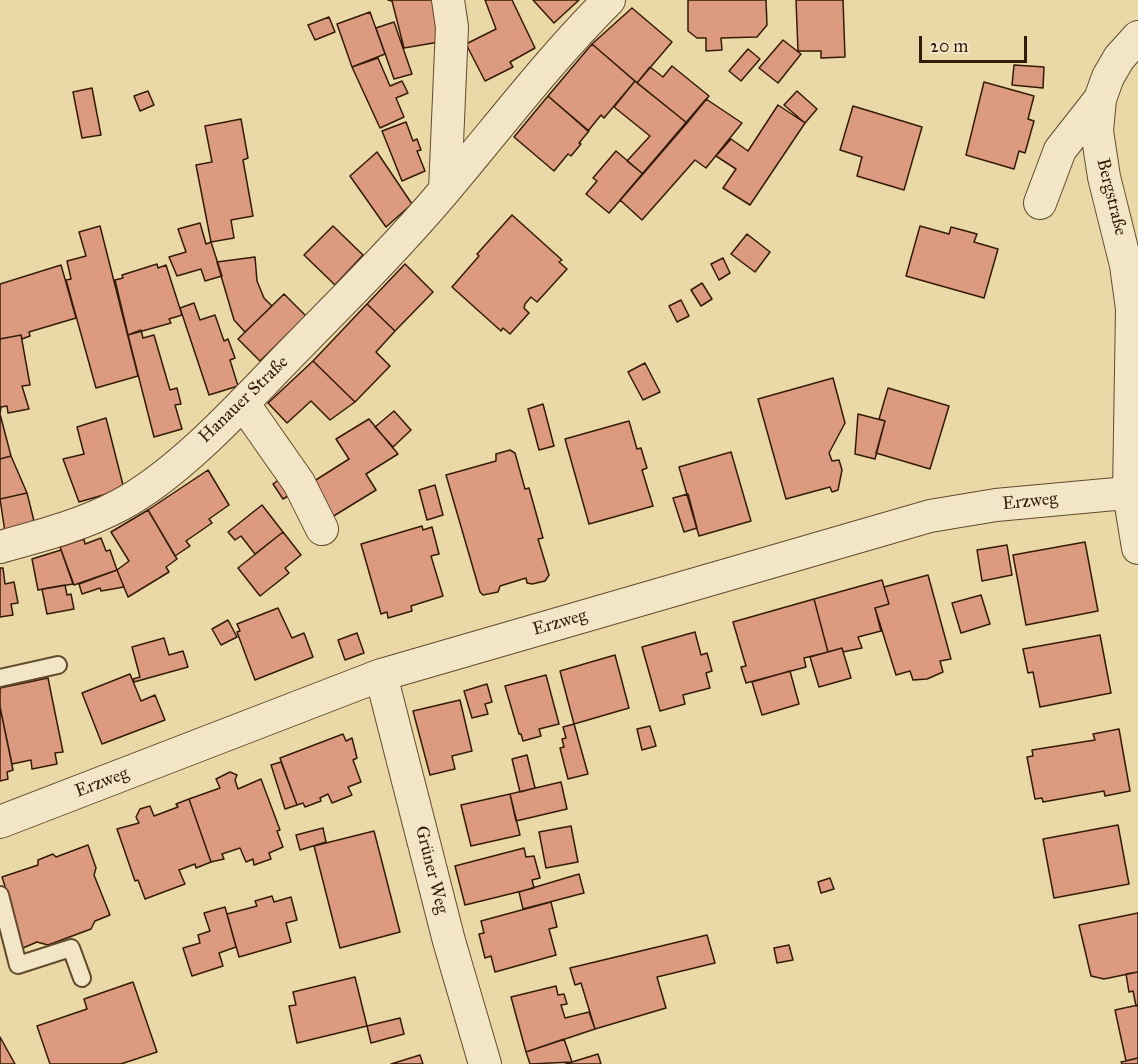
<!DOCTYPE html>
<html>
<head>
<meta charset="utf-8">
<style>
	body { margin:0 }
	#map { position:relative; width:1138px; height:1064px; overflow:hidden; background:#ebd8a7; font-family:"IM FELL Great Primer",serif }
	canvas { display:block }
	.scale { position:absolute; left:919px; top:36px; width:108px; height:27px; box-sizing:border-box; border:3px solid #341b05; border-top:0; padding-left:8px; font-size:18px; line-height:21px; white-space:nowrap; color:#341b05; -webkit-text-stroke:4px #f2e6c6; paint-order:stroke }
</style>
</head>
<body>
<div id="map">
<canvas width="1138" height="1064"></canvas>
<div class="scale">20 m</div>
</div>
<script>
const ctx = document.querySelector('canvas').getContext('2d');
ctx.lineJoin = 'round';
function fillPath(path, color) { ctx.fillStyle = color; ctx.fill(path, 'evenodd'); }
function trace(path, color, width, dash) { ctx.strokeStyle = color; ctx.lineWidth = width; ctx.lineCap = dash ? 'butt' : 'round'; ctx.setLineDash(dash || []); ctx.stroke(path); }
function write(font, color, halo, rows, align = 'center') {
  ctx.font = font + ' "IM FELL Great Primer",serif'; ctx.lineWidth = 4.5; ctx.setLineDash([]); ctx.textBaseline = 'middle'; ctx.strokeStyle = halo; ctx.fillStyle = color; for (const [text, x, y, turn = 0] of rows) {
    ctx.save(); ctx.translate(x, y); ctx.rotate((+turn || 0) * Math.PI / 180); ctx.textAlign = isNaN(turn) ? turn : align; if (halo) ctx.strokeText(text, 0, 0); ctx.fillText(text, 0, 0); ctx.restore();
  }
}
const building = new Path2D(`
	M388,0H434L439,42L404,48L392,1Z
	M485,0H512L535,48L510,62L513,67L485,81L466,44L496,29Z
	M533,0H579L554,23Z
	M688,0H766L767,25L757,37L721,38L722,50L706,51V38H697L688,31Z
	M796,0H843L845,57L821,58V51H798Z
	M632,8L672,42L637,83L592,44Z
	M370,12L385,54L352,67L337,24Z
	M329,17L335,32L315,40L308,25Z
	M394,22L412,74L394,79L376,28Z
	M783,40L801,54L778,83L759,68Z
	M592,44L635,81L604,118L601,115L588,131L548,96Z
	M748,49L760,59L741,81L729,71Z
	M378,58L390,86L402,81L408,93L396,98L404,117L380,128L352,67Z
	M1014,65L1044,67L1043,88L1012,85Z
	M672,66L709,96L687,123L637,83L650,67L663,77Z
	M635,81L687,123L643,174L627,161L650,136L614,107Z
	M984,82L1034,96L1028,119L1034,121L1025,153L1019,151L1014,169L966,155Z
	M92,88L101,135L82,138L73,92Z
	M148,91L154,105L140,111L134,96Z
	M797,91L817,109L805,123L784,105Z
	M548,96L589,131L579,143L581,144L571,156L568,154L554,171L514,137Z
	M706,99L742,123L706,168L695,160L642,220L620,200Z
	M778,105L805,123L750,205L723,188L736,169L716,156L731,139L748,151Z
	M853,106L922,127L904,190L857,176L862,157L840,150Z
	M241,119L248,158L243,160L253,216L231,220L234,238L211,242L196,165L212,162L205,126Z
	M406,122L413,141L417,139L421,150L417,151L425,171L402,181L382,131Z
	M616,151L643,174L609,213L586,194L597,181L593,178Z
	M377,152L412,204L386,227L350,176Z
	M512,215L562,260L559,262L567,269L537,302L531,297L525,304L524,308L529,313L510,334L503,328L501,331L452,287L479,256L477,254Z
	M200,223L206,244L211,242L222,276L205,281L201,269L177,276L169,257L186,252L178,229Z
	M100,226L138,376L96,388L66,280L71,279L67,261L86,256L79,232Z
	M333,226L363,255L335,285L304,255Z
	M920,226L949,234L951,227L977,234L974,242L998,249L984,298L906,276Z
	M747,234L770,252L755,272L731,254Z
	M255,257L257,281L264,298L272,306L245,332L234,320L217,262Z
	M723,258L730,273L719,280L711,264Z
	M157,264L158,268L166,265L182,315L169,319L171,323L128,335L115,280L123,278L122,275Z
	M405,264L433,292L395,331L367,304Z
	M61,265L76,318L29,332L30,336L22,339L21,335L0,339V284Z
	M702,283L712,299L701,306L691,290Z
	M284,294L306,316L260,361L238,339Z
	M681,300L689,316L677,322L669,306Z
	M194,303L200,320L215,315L224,341L228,339L235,358L230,360L238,386L209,395L180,308Z
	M367,304L395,331L376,352L390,366L355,402L313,361Z
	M141,330L143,338L154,335L170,390L177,388L181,404L175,405L182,429L154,437L128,335Z
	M21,335L30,385L22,386L29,409L8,413L7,406L1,407L0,414V339Z
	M313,361L355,402L330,420L311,401L287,423L268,403Z
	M645,363L660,392L643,400L628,372Z
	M833,378L845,423L829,453L832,461L839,460L842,470L838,490L832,492L830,487L786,499L758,399Z
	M888,388L949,406L930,469L876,453L885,421L879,419Z
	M543,404L554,446L539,450L528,409Z
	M394,411L411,430L393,447L375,427Z
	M0,414L11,456L0,459Z
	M858,414L885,421L875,459L855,454Z
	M106,418L124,489L79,502L63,459L84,454L77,427Z
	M369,419L398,454L366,474L376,490L332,517L311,483L349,459L336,439Z
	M629,421L637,449L641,448L647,468L642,470L653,506L589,524L565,439Z
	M510,450L515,453L525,489L529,488L543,538L538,539L549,575L545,581L532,584L527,583L526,578L500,586L498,592L483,595L480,592L446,475L496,461V454Z
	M731,452L751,521L699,536L679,467Z
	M11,456L27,493L0,499V459Z
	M208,470L229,505L209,519L212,523L186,541L190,546L175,556L148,510Z
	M284,476L295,492L283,499L273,484Z
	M435,485L443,515L427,520L419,490Z
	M27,493L35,525L5,532L0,499Z
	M688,494L697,528L684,532L673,498Z
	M262,505L283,532L255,554L241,536L235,540L228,532Z
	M148,510L177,559L166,567L169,572L128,597L117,570L129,561L111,532Z
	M422,526L423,530L432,527L439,554L431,556L443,596L411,606L412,611L388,618L387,612L381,614L361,544Z
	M283,532L301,555L285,568L289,573L260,596L238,568Z
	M101,538L106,551L110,550L117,570L74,585L60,547L84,539L85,544Z
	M1085,542L1098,611L1026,625L1013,555Z
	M1007,545L1012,575L982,581L977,550Z
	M61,550L73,584L38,590L32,559Z
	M0,568H3L5,584L14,582L18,603L11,604L13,615L0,617Z
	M117,570L124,587L101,591L100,588L82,594L79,584Z
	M928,575L951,659L940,661L943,672L927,679L913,680L910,671L896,675L875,608L889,604L884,587Z
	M882,580L889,604L875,608L881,631L858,637L862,648L843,652L842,648L828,652L814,599Z
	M65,585L67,595L71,594L74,609L47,614L42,589Z
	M981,595L990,624L961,633L952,603Z
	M814,599L828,652L804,658L806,667L746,683L741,667L746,666L733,622Z
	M278,608L292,638L304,633L313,657L255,680L237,632L240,631L237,624Z
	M228,620L237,637L221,645L212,629Z
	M695,632L701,655L707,653L712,671L706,673L710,688L683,695L685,704L660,711L642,647Z
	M357,633L364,653L345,660L338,640Z
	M1100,635L1111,693L1040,707L1033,672L1028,673L1023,649Z
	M164,638L169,655L183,651L188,667L134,682L133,679L140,677L132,647Z
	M842,648L851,678L819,687L810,657Z
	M615,655L629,708L574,724L560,671Z
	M790,671L799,704L762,715L752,682Z
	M130,674L141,701L155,695L165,720L102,744L82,693Z
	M546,675L559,724L539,729L541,736L523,741L521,734H519L505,686Z
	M48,678L63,752L55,753L57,764L32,769L31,760L12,764L0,707V688Z
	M487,684L492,702L485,704L488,714L472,718L464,691Z
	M460,700L472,751L452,756L455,769L430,775L413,711Z
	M0,707L13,770L7,772L8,779L0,781Z
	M574,724L588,774L568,779L560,748L564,747L562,739L566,738L563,727Z
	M650,726L656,746L642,750L637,729Z
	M1119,729L1130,791L1105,796L1104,791L1043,802L1042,798L1035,799L1027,757L1033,756L1032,750L1095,740L1093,734Z
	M343,734L346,741L352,738L357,758L353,760L361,782L348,787L352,795L332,803L328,794L320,798L321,801L305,807L303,803L297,805L280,758Z
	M527,755L535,788L520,792L512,759Z
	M281,762L297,805L285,809L271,765Z
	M230,772L237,775L235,780L238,789L261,779L280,830L277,831L283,847L269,853L271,859L254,865L253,859L246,862L240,848L222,854L224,859L211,862L189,799L220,788L216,779Z
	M561,782L567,809L516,821L510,794Z
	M510,794L520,835L471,846L461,805Z
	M189,799L211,862L196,868L195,864L179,870L185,884L145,899L138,880L135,881L117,829L139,823L136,817L140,809L150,806L154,816L178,807L176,804Z
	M1118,825L1129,884L1054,898L1043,839Z
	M571,826L578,862L546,868L539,832Z
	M323,828L326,842L300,850L296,835Z
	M374,831L400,932L340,948L314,846Z
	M88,845L96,868L94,875L110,915L95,921L91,929L48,945L37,942L23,948L7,906L9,899L2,877L38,865V860L53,854L56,857Z
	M524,848L526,857L534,856L540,878L532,880L534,888L465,905L455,866Z
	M579,874L584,893L523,909L519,892Z
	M830,878L834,889L821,893L818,882Z
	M272,896L274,902L291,897L297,920L286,923L291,942L239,957L227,914L257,906L255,901Z
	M551,902L557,927L549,929L556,955L495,972L491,956L485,958L479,934L484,933L481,921Z
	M225,907L236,947L219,953L223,966L192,976L183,948L200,943L198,935L210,931L204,913Z
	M1138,913V972L1104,979L1091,976L1079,925Z
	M707,935L715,963L657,977L666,1008L595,1029L581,983L575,985L570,968Z
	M789,945L793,960L777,963L774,948Z
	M1138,972V1005L1136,1006L1133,991L1129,992L1126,974Z
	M355,977L367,1026L297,1043L289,1006L296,1005L293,992Z
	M133,982L157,1052L121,1064H50L37,1026L87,1009L84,999Z
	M556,986L558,995L564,994L567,1004L561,1005L565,1018L589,1012L595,1029L526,1052L511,997Z
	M1138,1005V1058L1126,1061L1115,1010Z
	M400,1018L404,1034L371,1043L367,1026Z
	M0,1037L15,1064H0Z
	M564,1039L572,1062L530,1064L526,1052Z
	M598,1054L601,1064H566L572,1062Z
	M420,1055L423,1064H391Z
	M1138,1058V1064H1122L1121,1062Z`);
const service = new Path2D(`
	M0,678L58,665
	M0,895L18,965L71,948L82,978`);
const minor = new Path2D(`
	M1138,37L1119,58L1108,77L1100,99L1097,131L1104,177L1126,265L1132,309L1129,493L1138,548
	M445,190L452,27L448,0
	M1040,203L1060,150L1100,99
	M243,403L299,483L322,529
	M0,547C40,536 83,525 120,505C175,476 234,413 277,368C334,309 393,252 446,189C500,125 549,60 609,0
	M381,675L449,941L485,1064
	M0,822L381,675L930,516L996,505L1138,492`);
const streetNames = [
	["Bergstraße",1111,197,76],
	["Hanauer Straße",244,400,-44],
	["Erzweg",1030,502,-6],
	["Erzweg",560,623,-16],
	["Erzweg",102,783,-21],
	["Grüner Weg",431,870,76]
];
fillPath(building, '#dc9b80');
trace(building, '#341b05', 1.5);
trace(service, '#624a2e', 20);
trace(minor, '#624a2e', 34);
trace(service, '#f2e6c6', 16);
trace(minor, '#f2e6c6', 32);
write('18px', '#341b05', '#f2e6c6', streetNames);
</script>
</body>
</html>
